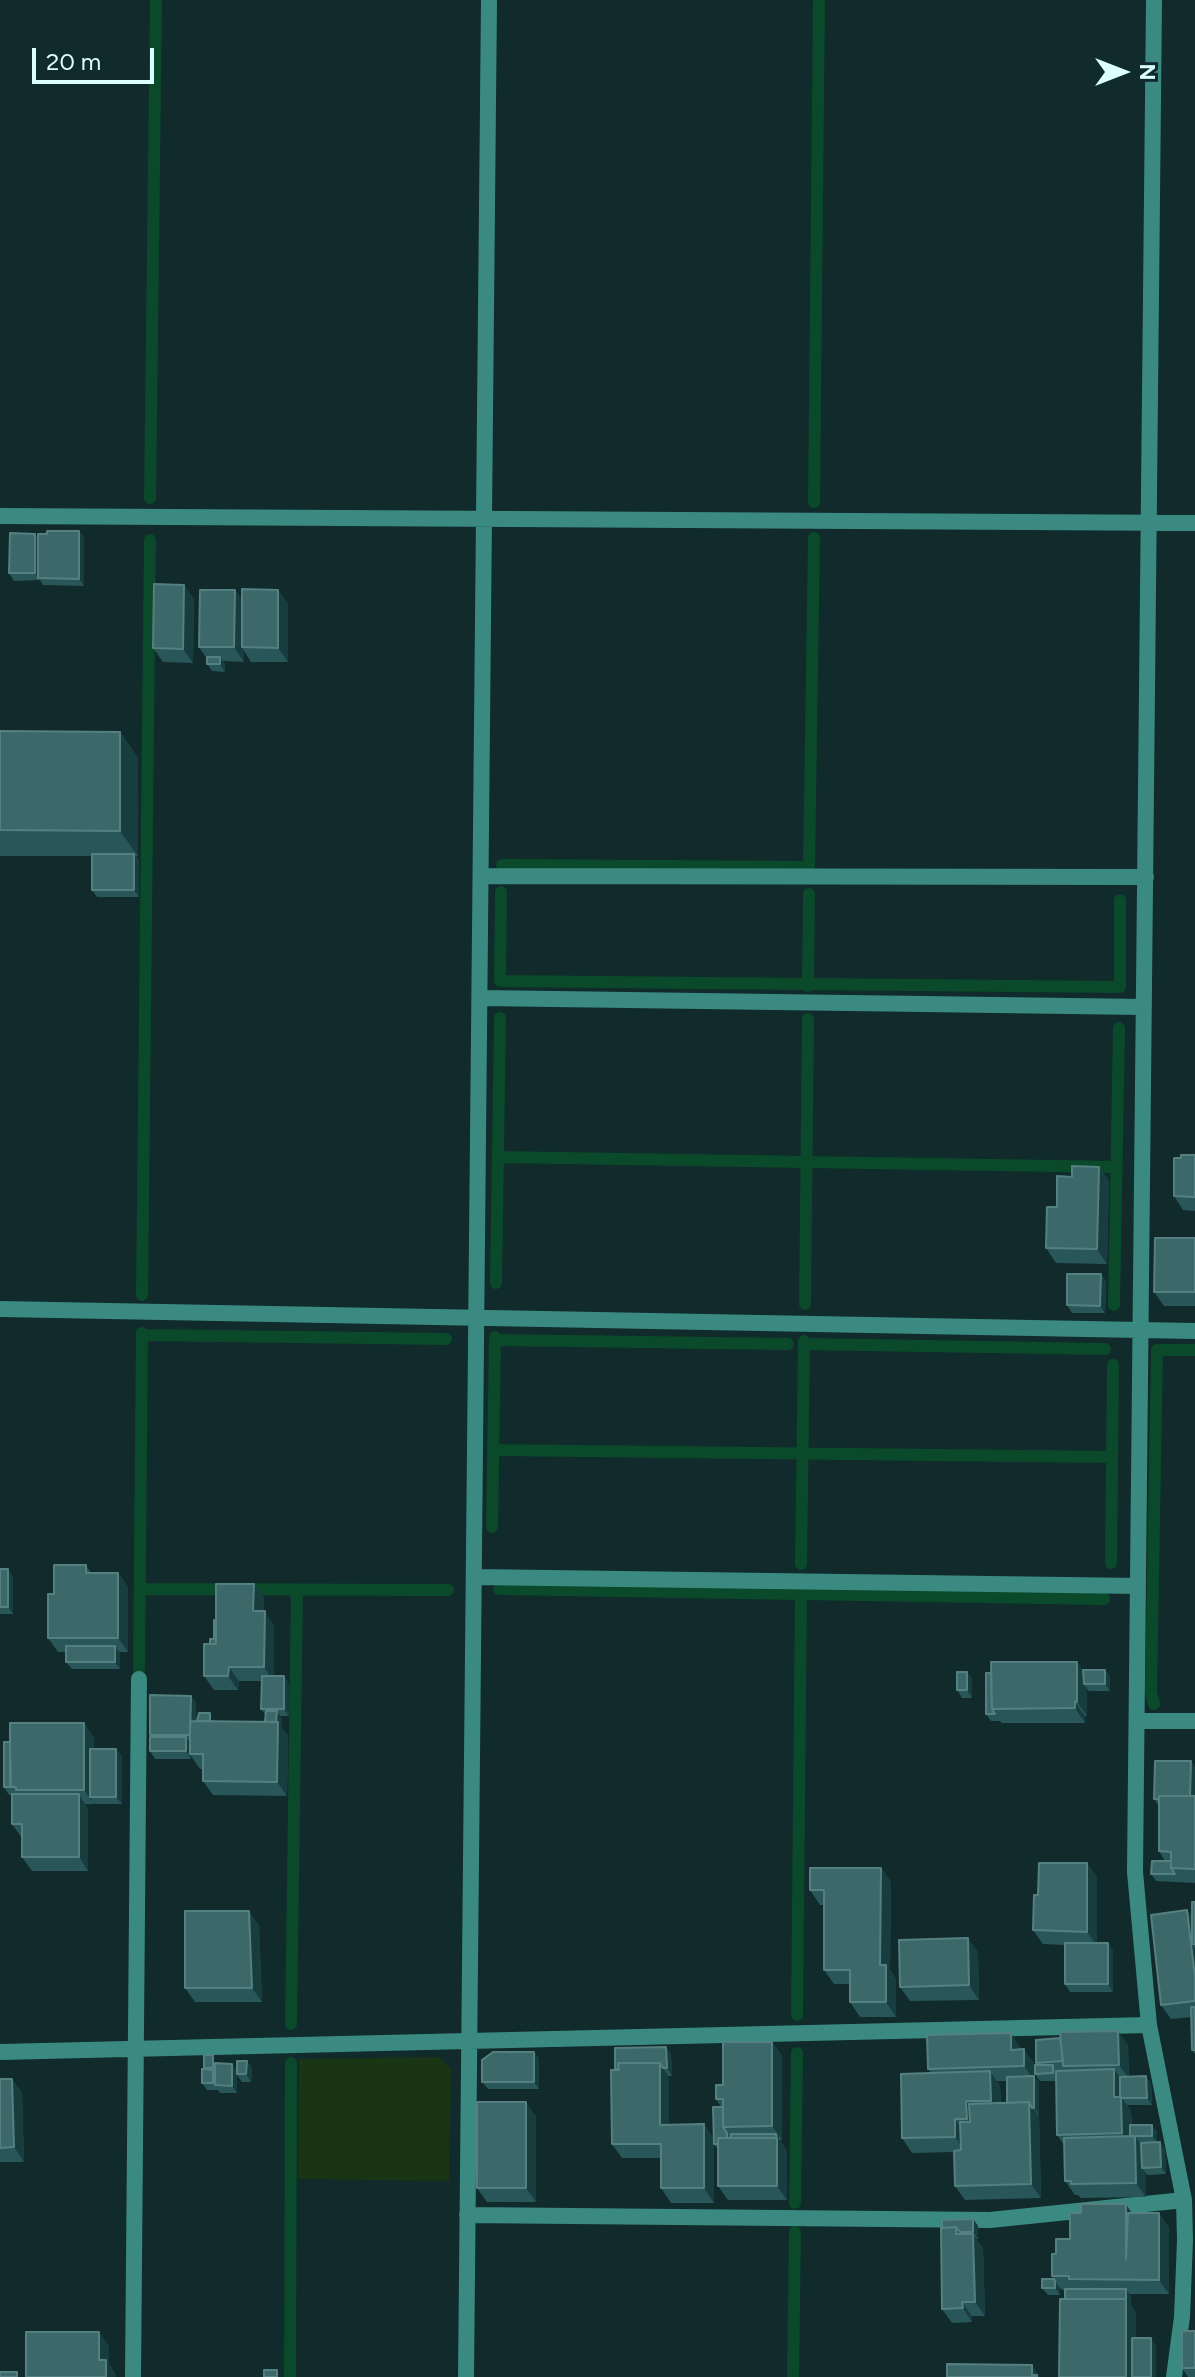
<!DOCTYPE html>
<html>
<head>
<meta charset="utf-8">
<style>
	body { margin:0 }
	#map { position:relative; width:1195px; height:2377px; overflow:hidden; background:#112a2b; font-family:Figtree,sans-serif }
	canvas { display:block }
	.north { position:absolute; left:1083px; top:32px; width:80px; height:80px; -webkit-text-stroke:6px #112a2b; paint-order:stroke; rotate:90deg; font-size:22px; font-weight:700; line-height:32px; text-align:center; color:#dafffe }
	.north::after { content:''; display:block; margin:auto; width:28px; height:36px; background:#dafffe; clip-path:polygon(50% 0,100% 100%,50% 72%,0 100%) }
	.scale { position:absolute; left:32px; top:48px; width:122px; height:36px; box-sizing:border-box; border:4px solid #dafffe; border-top:0; padding-left:10px; font-size:24px; line-height:28px; white-space:nowrap; color:#dafffe; -webkit-text-stroke:6px #112a2b; paint-order:stroke }
</style>
</head>
<body>
<div id="map">
<canvas width="1195" height="2377"></canvas>
<div class="north">N</div>
<div class="scale">20 m</div>
</div>
<script>
const ctx = document.querySelector('canvas').getContext('2d');
ctx.lineJoin = 'round';
function fillPath(path, color) { ctx.fillStyle = color; ctx.fill(path, 'evenodd'); }
function trace(path, color, width, dash) { ctx.strokeStyle = color; ctx.lineWidth = width; ctx.lineCap = dash ? 'butt' : 'round'; ctx.setLineDash(dash || []); ctx.stroke(path); }
const green = new Path2D(`
	M439,2057L451,2068L449,2181L298,2179L299,2059Z`);
const stream = new Path2D(`
	M150,498L156,0
	M814,502L819,0
	M502,865L809,867L814,538
	M501,892L500,981L1120,987V900
	M808,986L809,894
	M498,1157L1117,1167
	M496,1283L500,1018
	M142,1295L150,540
	M805,1304L808,1019
	M1114,1305L1119,1028
	M142,1335L446,1339
	M495,1340L788,1344
	M804,1344L1105,1349
	M494,1450L1112,1457
	M492,1527L495,1337
	M1111,1563L1113,1365
	M801,1564L804,1341
	M140,1589L448,1590
	M499,1589L1104,1599
	M139,1669L142,1333
	M1154,1704L1151,1692L1157,1350H1195
	M797,2015L801,1592
	M291,2024L297,1590
	M795,2203L797,2053
	M290,2377L291,2063
	M793,2377L795,2232`);
const street = new Path2D(`
	M1154,0L1135,1872L1149,2025L1184,2200L1185,2240L1182,2317L1174,2377
	M0,516L1195,523
	M481,876L1146,877
	M480,998L1144,1007
	M0,1309L1195,1331
	M475,1577L1138,1586
	M1137,1721H1195
	M0,2052L1149,2025
	M467,2215L990,2220L1184,2200
	M133,2377L139,1679
	M466,2377L489,0`);
const wall = new Path2D(`
	M79,531L84,538V586L43,585L40,580L14,581L9,573L35,534L38,539Z
	M184,585L194,599L193,663L163,662L153,648Z
	M235,590L242,600L278,590L288,604V662H251L244,651V662L223,661L225,664V672L212,671L207,664V659L199,647Z
	M0,731L120,732L138,758V856H136L139,861V897H97L92,890V856H0Z
	M1195,1155V1211L1183,1210L1174,1196L1181,1158Z
	M1099,1167L1109,1181L1107,1264L1056,1263L1046,1248L1057,1207L1072,1177Z
	M1195,1238V1306H1164L1154,1292Z
	M1101,1274L1106,1281L1105,1313H1072L1067,1305Z
	M86,1565L91,1573H118L128,1587V1652H119L120,1669H72L66,1662V1652H58L48,1638L54,1594Z
	M0,1569L13,1576V1614H0Z
	M254,1584L264,1598L263,1611L274,1626V1676H284L289,1684V1716H280L282,1719L281,1727L288,1736L287,1796L213,1795L203,1781V1769H200L191,1756V1759H155L150,1751L151,1737L150,1735L191,1696L196,1703V1721L216,1720V1722H265L266,1716L261,1709L262,1681H239L238,1690H214L204,1676L210,1644L214,1639L216,1620Z
	M1083,1670H1105L1110,1677V1691H1089L1087,1689V1716H1085V1723H1002L1000,1721H991L986,1714V1673Z
	M967,1672L972,1679V1698H962L957,1690Z
	M84,1723L94,1738V1749L122,1756V1804H95L94,1802V1804H85L88,1809V1871H32L22,1857V1838L12,1824V1795H9L4,1787L10,1742Z
	M1191,1761L1195,1768V1883L1156,1881L1151,1874L1165,1861L1159,1851V1806L1154,1799Z
	M881,1868L891,1882L890,1970L896,1979V2017H860L850,2002V1984H834L824,1970V1905H820L810,1890Z
	M1097,1877V1943H1108L1113,1951V1992H1070L1065,1984V1945L1043,1944L1033,1930L1038,1895Z
	M1195,1902V2054L1192,2050L1191,2017L1171,2019L1161,2005L1187,1910L1192,1917Z
	M259,1925L262,2002H195L185,1988Z
	M978,1952L979,2000L910,2001L900,1987Z
	M772,2042L782,2056V2140H780L787,2152V2200H728L718,2186V2150L714,2144V2203H671L661,2188V2158H622L612,2144L666,2047L671,2054L672,2076H668L669,2077V2124L714,2138L721,2107L716,2099L723,2085Z
	M1128,2045L1129,2076L1151,2083L1152,2105H1127L1131,2111L1132,2125L1157,2132V2142L1165,2149L1166,2174L1147,2175L1146,2173V2197L1081,2198L1078,2195H1075L1065,2181L1064,2145L1057,2135L1056,2081H1040L1035,2074L1038,2065L1036,2063Z
	M1020,2047L1021,2049L1034,2063V2077L1039,2083V2115H1038L1039,2117L1041,2198L965,2200L955,2186L954,2152L912,2153L902,2138L931,2073L928,2069ZM997,2081H1007V2103H1001L1000,2086Z
	M534,2052L539,2059V2089H488L482,2082Z
	M247,2061L252,2068L251,2082H242L237,2075V2093H220L218,2090H207L202,2083L206,2070L204,2068L218,2063L237,2071Z
	M0,2079H12L22,2093L24,2162H0Z
	M536,2116V2202H487L477,2188Z
	M1132,2213L1169,2227V2294H1129L1131,2296V2305L1136,2313V2338L1156,2346V2377L1065,2299V2290H1062L1060,2288V2295H1048L1042,2288L1054,2279L1052,2276L1056,2254L1070,2239Z
	M973,2219L978,2226V2239H976L983,2248L985,2316H972V2322L952,2323L942,2309L941,2228Z
	M1195,2331V2377H1188L1182,2368Z`);
const shadedWall = new Path2D(`
	M79,531L84,538V586L79,579Z
	M35,534L40,541L38,578L40,581L35,573Z
	M184,585L194,599L193,663L183,649Z
	M235,590L245,604L242,647L244,651V662L234,647Z
	M278,590L288,604V662L278,648Z
	M220,657L225,664V672L220,664Z
	M120,732L138,758V856L120,831Z
	M134,854L139,861V897L134,890Z
	M1099,1167L1109,1181L1107,1264L1097,1249Z
	M1101,1274L1106,1281L1105,1313L1100,1306Z
	M8,1569L13,1576V1614L8,1607Z
	M118,1573L128,1587V1652L118,1638Z
	M254,1584L264,1598L263,1626L253,1611Z
	M265,1611L274,1626V1682L264,1667Z
	M115,1646L120,1653V1669L115,1662Z
	M1077,1662L1087,1676L1084,1684L1087,1689V1716L1077,1702Z
	M229,1667L239,1681L238,1690L228,1676Z
	M1105,1670L1110,1677V1691L1105,1684Z
	M967,1672L972,1679V1698L967,1690Z
	M284,1676L289,1684V1716L284,1709Z
	M191,1696L196,1703L195,1743L190,1735Z
	M1075,1702L1085,1716V1723L1075,1708Z
	M277,1711L282,1719L281,1727L288,1736L287,1796L277,1782Z
	M84,1723L94,1738V1797H90L94,1804L84,1790Z
	M186,1737L191,1744V1759L186,1751Z
	M116,1749L122,1756V1804L116,1797Z
	M1191,1761L1195,1768V1806L1190,1799Z
	M79,1794L88,1809V1871L79,1857Z
	M1087,1863L1097,1877V1946L1087,1932Z
	M881,1868L891,1882L890,1970L896,1979V2017L886,2002L880,1965Z
	M1187,1910L1195,1922L1192,1944L1195,1949V1977Z
	M249,1911L259,1925L262,2002L252,1988Z
	M968,1938L978,1952L979,2000L969,1985Z
	M1108,1943L1113,1951V1992L1108,1984Z
	M1118,2031L1128,2045L1129,2079L1119,2065Z
	M1011,2033L1020,2047L1021,2064L1011,2050Z
	M772,2042L782,2056V2140L772,2126Z
	M666,2047L671,2054L672,2076L667,2068Z
	M1024,2049L1034,2063V2077L1039,2083V2115L1034,2108V2080L1024,2066Z
	M534,2052L539,2059V2089L534,2082Z
	M247,2061L252,2068L251,2082L246,2074Z
	M660,2063L669,2077V2139L660,2125Z
	M232,2064L237,2071V2093L232,2086Z
	M1114,2069L1124,2083L1122,2098L1131,2111L1132,2147L1122,2133L1114,2097Z
	M990,2071L1000,2086L1001,2115L991,2101Z
	M1146,2076L1151,2083L1152,2105L1147,2098Z
	M12,2079L22,2093L24,2162L14,2147Z
	M966,2101L976,2115V2133L967,2119Z
	M526,2102L536,2116V2202L526,2188Z
	M1029,2102L1039,2117L1041,2198L1031,2184Z
	M955,2119L965,2133V2152L955,2137Z
	M704,2124L714,2138V2203L704,2188Z
	M1152,2125L1157,2132V2143L1152,2136Z
	M776,2134L787,2152V2200L777,2186Z
	M1135,2136L1145,2150L1142,2168L1146,2173V2197L1136,2183Z
	M1160,2142L1165,2149L1166,2174L1161,2167Z
	M1126,2204L1135,2218L1126,2260Z
	M1159,2213L1169,2227V2294L1159,2280Z
	M973,2219L978,2226V2239L973,2232Z
	M973,2234L983,2248L985,2316L975,2302Z
	M1055,2281L1060,2288V2295L1055,2288Z
	M1126,2289L1131,2296V2305L1136,2313V2377H1126Z
	M962,2302L972,2316V2322L963,2308Z
	M99,2332L109,2346V2364L116,2374V2377H106L99,2360Z
	M1151,2338L1156,2346V2377H1151Z
	M1032,2365L1040,2377H1033Z`);
const building = new Path2D(`
	M47,531H79V579L38,578V534H47Z
	M10,533L35,534V573H9Z
	M154,584L184,585L183,649L153,648Z
	M242,589L278,590V648L242,647Z
	M200,590H235L234,647H199Z
	M207,657H220V664H207Z
	M0,731L120,732V831L0,830Z
	M92,854H134V890H92Z
	M1181,1155H1195V1197L1174,1196V1158H1181Z
	M1072,1166L1099,1167L1097,1249L1046,1248L1047,1207H1057V1176L1072,1177Z
	M1155,1238H1195V1292H1154Z
	M1067,1274H1101L1100,1306L1067,1305Z
	M54,1565H86V1573H118V1638H48V1594H54Z
	M0,1569H8V1607H0Z
	M216,1584H254L253,1611H265L264,1667H229L228,1676H204V1644H216Z
	M214,1620H216V1644H210V1639H214Z
	M66,1646H115V1662H66Z
	M991,1662H1077V1702H1075V1708L992,1709Z
	M1083,1670H1105V1684H1084Z
	M957,1672H967V1690H957Z
	M986,1673H991L992,1709L995,1714H986Z
	M262,1676H284V1709H261Z
	M150,1695L191,1696L190,1735H150Z
	M266,1711H277L276,1722H265Z
	M199,1713H210V1721H197Z
	M190,1721L278,1722L277,1782L203,1781V1754H190Z
	M10,1723H84V1790H16V1787H10Z
	M150,1737H186V1751H150Z
	M4,1742H10L11,1787H4Z
	M90,1749H116V1797H90Z
	M1155,1761H1191L1190,1796H1159V1799H1154Z
	M12,1794H79V1857H22V1824H12Z
	M1159,1796H1195V1869L1171,1868V1852L1159,1851Z
	M1152,1861H1171V1868L1175,1874H1151Z
	M1039,1863H1087V1932L1033,1930L1034,1895H1038Z
	M810,1868H881L880,1965H886V2002H850V1970H824V1890H810Z
	M1192,1902H1195V1944H1192Z
	M1187,1910L1195,1977V2001L1161,2005L1151,1915Z
	M185,1911H249L252,1988H185Z
	M968,1938L969,1985L900,1987L899,1940Z
	M1065,1943H1108V1984H1065Z
	M1191,2007H1195V2050H1192Z
	M1118,2031L1119,2065L1063,2066L1060,2032Z
	M1011,2033V2050L1024,2049V2066L928,2069L927,2035Z
	M1060,2038L1063,2061L1036,2063V2040Z
	M723,2042H772V2126L723,2127V2099H716V2085H723Z
	M666,2047L667,2068H663L660,2063H618L619,2069H615V2048Z
	M493,2052H534V2082H482V2060Z
	M204,2055H213V2068H204Z
	M237,2061H247L246,2074H237Z
	M215,2063L232,2064V2086L215,2085Z
	M618,2063H660V2125L704,2124V2188H661V2144H612L611,2070H619Z
	M1035,2065H1053V2073L1035,2074Z
	M202,2069L213,2070V2083H202Z
	M1114,2069V2097H1121L1122,2133L1057,2135L1056,2071Z
	M990,2071L991,2101H966L967,2119H955V2137L902,2138L901,2074Z
	M1034,2076V2108H1032L1029,2102L1007,2103V2077Z
	M1146,2076L1147,2098H1121L1120,2097V2077Z
	M0,2079H12L14,2147L0,2148Z
	M477,2102H526V2188H477Z
	M1029,2102L1031,2184L955,2186L954,2151L961,2150L960,2122H970L969,2104Z
	M713,2107H723V2127L727,2133V2138H718V2144H714Z
	M1130,2125H1152V2136H1130Z
	M731,2134H776V2138H731Z
	M1135,2136L1136,2183L1071,2184V2181H1065L1064,2138Z
	M718,2138H777V2186H718Z
	M1160,2142L1161,2167L1142,2168L1141,2143Z
	M1081,2204H1126V2260L1128,2213H1159V2280L1069,2279V2276H1052V2254H1056V2239H1070V2213H1081Z
	M973,2219V2232H960L956,2227L942,2228V2220Z
	M956,2227V2234H973L975,2302H962L963,2308L942,2309L941,2228Z
	M1042,2279H1054L1055,2281V2288H1042Z
	M1065,2289H1126V2299H1065Z
	M1060,2299H1126V2377H1059Z
	M1182,2331H1195V2368H1182Z
	M26,2332H99V2360H106V2377H26Z
	M1132,2338H1151V2377H1132Z
	M947,2364L1032,2365V2375H1037V2377H947Z
	M264,2370H277V2377H264Z
	M0,2372H17V2377H0Z`);
fillPath(green, '#193513');
trace(stream, '#0a4a2a', 12);
trace(street, '#3b8a82', 16);
fillPath(wall, '#295658');
fillPath(shadedWall, '#183d3f');
fillPath(building, '#3c686a');
trace(building, '#558081', 2);
</script>
</body>
</html>
